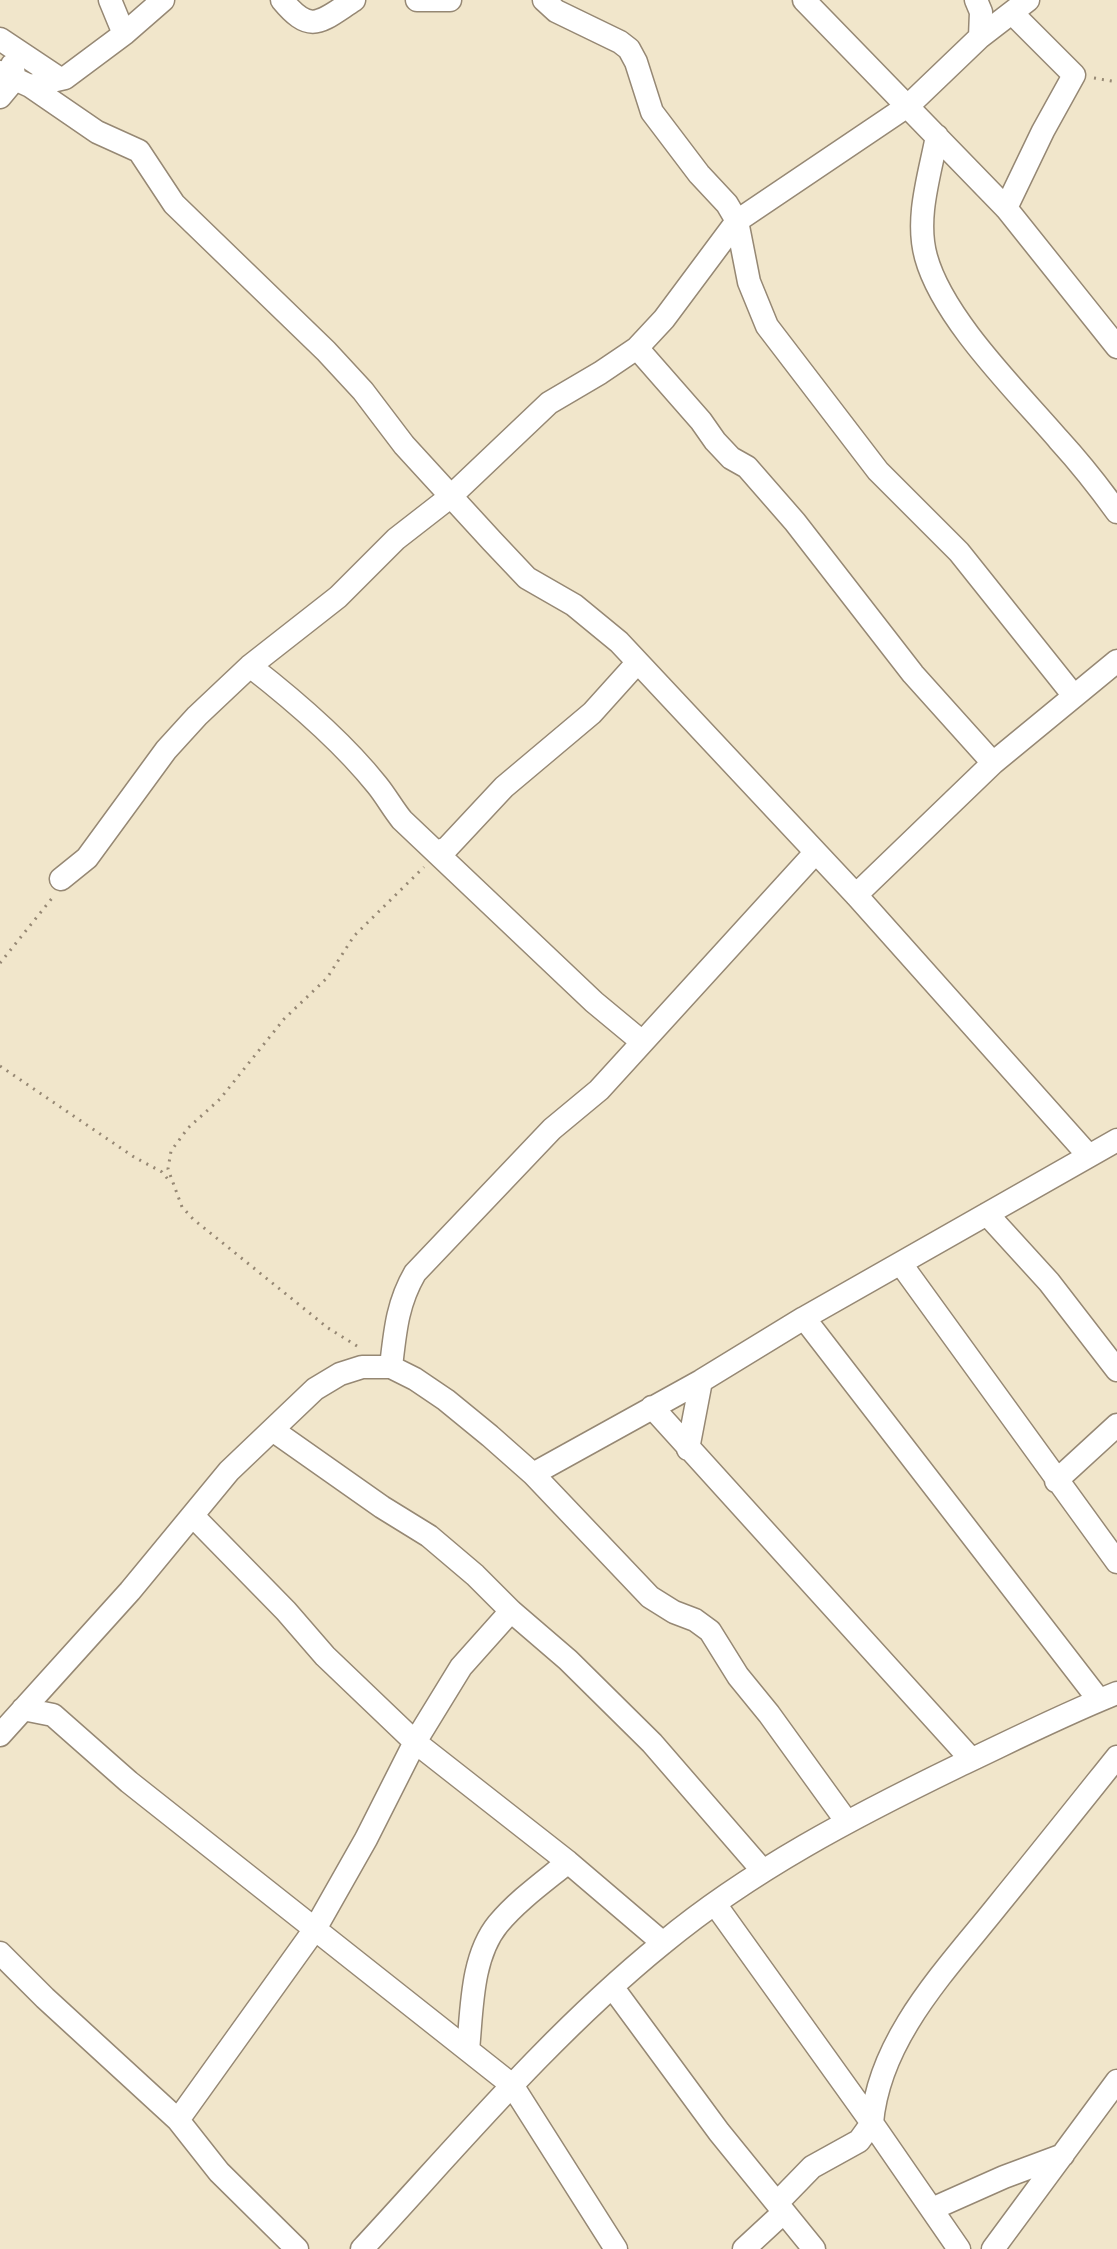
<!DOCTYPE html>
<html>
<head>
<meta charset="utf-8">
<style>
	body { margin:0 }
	canvas { display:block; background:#f1e6cb }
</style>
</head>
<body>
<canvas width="1117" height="2249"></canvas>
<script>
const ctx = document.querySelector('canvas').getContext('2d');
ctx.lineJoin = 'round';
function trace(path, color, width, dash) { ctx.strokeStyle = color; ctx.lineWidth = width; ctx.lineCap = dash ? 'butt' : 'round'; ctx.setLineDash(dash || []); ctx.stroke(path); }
const path = new Path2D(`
	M1094,78L1117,82
	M0,963L53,897
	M0,1066L134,1157L162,1172L171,1183
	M357,1346L328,1328L193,1219L182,1207L168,1169L171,1151L188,1128L220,1099L284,1019L327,978L354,936L424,867`);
const minor = new Path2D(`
	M110,0L124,34
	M282,0C311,35 320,22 354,0
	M417,0H450
	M544,0L556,11L620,42L629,49L636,62L652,112L699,174L727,204L737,221L749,282L767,326L878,471L959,552L1074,696
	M804,0L1006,208L1117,347
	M976,0L981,12L980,37
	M0,39L60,79
	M0,72L30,86L97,132L139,151L174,204L326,351L363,391L404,445L492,541L527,578L574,605L619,642L856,895L1089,1156
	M30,86L65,78L124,34L163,0
	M0,97L15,79L12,65
	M937,136C930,174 915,218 926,257C943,319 1017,391 1059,440C1080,463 1099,487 1117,512
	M1006,208L1043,131L1074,75L1013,14
	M637,348L701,421L715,441L731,458L747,467L795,522L913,674L993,763
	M250,666C295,701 341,740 377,785C386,796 393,809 402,820L594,1002L641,1041
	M437,852L447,848L504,787L592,713L637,663
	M61,879L87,858L166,750L197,716L250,666L338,597L396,539L450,497L549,403L600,373L637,348L664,319L737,221L909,105L980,37L1028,0
	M856,895L993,763L1117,661
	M987,1214L1049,1282L1117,1370
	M901,1264L1117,1562
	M804,1318L1099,1700
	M391,1367C395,1332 397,1304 415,1273L552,1129L599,1090L815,853
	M652,1407L971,1759
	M274,1431L382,1507L429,1536L475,1575L511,1611L568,1660L652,1743L763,1871
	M688,1449L701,1381
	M533,1474L701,1381L804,1318L1117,1140
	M1056,1481L1117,1425
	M193,1516L286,1611L325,1656L415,1742L568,1862L663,1943
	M23,1709L53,1715L129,1782L512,2085L616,2249
	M0,1735L130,1591L229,1471L315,1389L340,1374L362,1367H391L415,1379L446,1400L490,1436L533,1474L650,1597L674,1612L695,1620L710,1631L738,1676L769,1714L847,1822
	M715,1904L872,2123L859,2141L812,2167L777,2203
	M0,1953L45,1998L178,2120L219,2172L297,2249
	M613,1988L719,2132L814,2249
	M468,2050C472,2010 471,1957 498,1924C518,1900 545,1881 568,1862
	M178,2120L315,1929L366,1839L415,1742L461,1667L511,1611
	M932,2209L1004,2177L1063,2155
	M362,2249C459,2144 552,2033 663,1943C751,1870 855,1816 958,1766C1011,1741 1062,1715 1117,1693
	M744,2249L784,2212
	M959,2249L872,2123C879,2038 947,1969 998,1905C1038,1856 1077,1807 1117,1757
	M993,2249L1117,2081`);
trace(minor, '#968874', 25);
trace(path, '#968874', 3, [2, 6]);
trace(minor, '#fff', 22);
</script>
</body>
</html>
